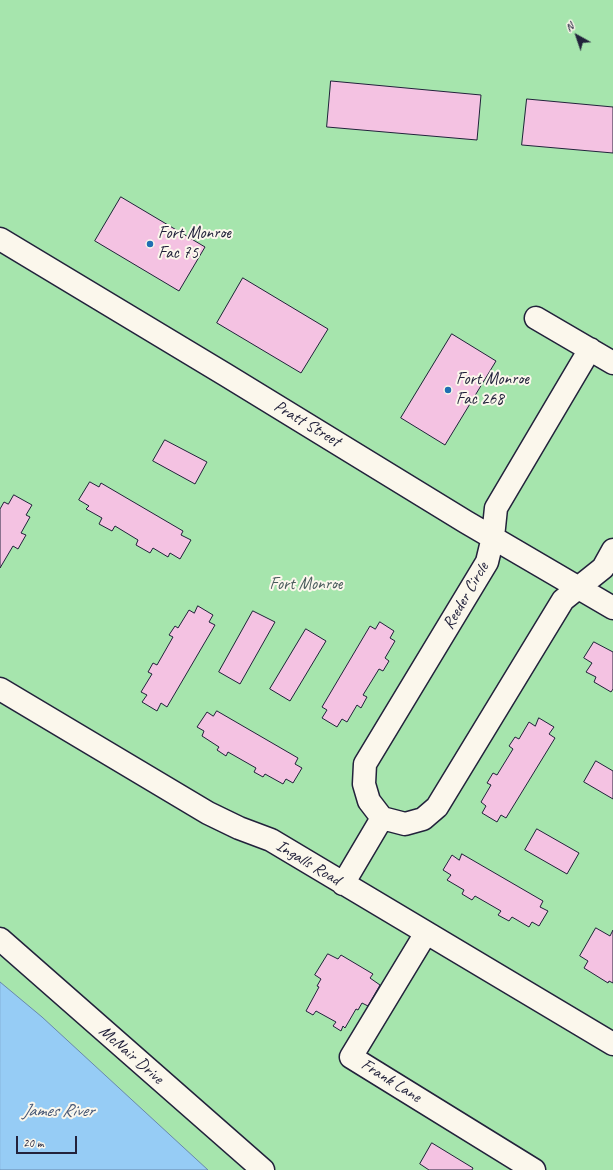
<!DOCTYPE html>
<html>
<head>
<meta charset="utf-8">
<style>
	body { margin:0 }
	#map { position:relative; width:613px; height:1170px; overflow:hidden; background:#fbf7ec; font-family:Caveat,sans-serif }
	canvas { display:block }
	.north { position:absolute; left:557px; top:16px; width:40px; height:40px; -webkit-text-stroke:3px #fbf7ec; paint-order:stroke; rotate:320deg; font-size:11px; font-weight:700; line-height:16px; text-align:center; color:#22223b }
	.north::after { content:''; display:block; margin:auto; width:14px; height:18px; background:#22223b; clip-path:polygon(50% 0,100% 100%,50% 72%,0 100%) }
	.scale { position:absolute; left:16px; top:1136px; width:61px; height:18px; box-sizing:border-box; border:2px solid #22223b; border-top:0; padding-left:5px; font-size:12px; line-height:14px; white-space:nowrap; color:#22223b; -webkit-text-stroke:3px #fbf7ec; paint-order:stroke }
</style>
</head>
<body>
<div id="map">
<canvas width="613" height="1170"></canvas>
<div class="north">N</div>
<div class="scale">20 m</div>
</div>
<script>
const ctx = document.querySelector('canvas').getContext('2d');
ctx.lineJoin = 'round';
function fillPath(path, color) { ctx.fillStyle = color; ctx.fill(path, 'evenodd'); }
function trace(path, color, width, dash) { ctx.strokeStyle = color; ctx.lineWidth = width; ctx.lineCap = dash ? 'butt' : 'round'; ctx.setLineDash(dash || []); ctx.stroke(path); }
function write(font, color, halo, rows, align = 'center') {
  ctx.font = font + ' Caveat,sans-serif'; ctx.lineWidth = 4; ctx.setLineDash([]); ctx.textBaseline = 'middle'; ctx.strokeStyle = halo; ctx.fillStyle = color; for (const [text, x, y, turn = 0] of rows) {
    ctx.save(); ctx.translate(x, y); ctx.rotate((+turn || 0) * Math.PI / 180); ctx.textAlign = isNaN(turn) ? turn : align; if (halo) ctx.strokeText(text, 0, 0); ctx.fillText(text, 0, 0); ctx.restore();
  }
}
const green = new Path2D(`
	M0,0H613V1170H0Z`);
const water = new Path2D(`
	M0,982L42,1017L208,1170H0Z`);
const building = new Path2D(`
	M331,81L481,95L477,140L327,127Z
	M527,99L613,107V153L522,145Z
	M121,197L205,247L179,291L95,241Z
	M243,278L328,329L301,373L217,323Z
	M452,334L496,361L445,445L401,418Z
	M165,440L207,462L195,484L153,461Z
	M90,482L99,487L101,483L183,531L181,535L191,540L180,559L170,553L168,557L153,548L150,553L136,545L138,540L115,526L112,531L99,524L102,518L86,509L89,506L79,500Z
	M14,495L32,505L26,515L30,517L21,533L26,535L18,549L13,546L0,568V509L4,502L8,504Z
	M198,606L213,615L209,622L215,625L167,707L161,703L157,711L142,702L147,695L141,692L152,674L148,672L153,663L157,665L173,637L169,635L175,626L178,628L189,610L194,613Z
	M253,611L275,622L240,684L219,672Z
	M380,622L394,631L390,638L395,641L385,658L389,661L383,671L379,669L363,695L367,697L361,708L357,705L347,722L342,719L337,727L322,718L327,710L322,707L370,626L375,629Z
	M306,629L326,641L290,701L270,689Z
	M594,642L613,652V689L611,692L594,682L596,677L586,672L592,663L584,658Z
	M217,711L298,758L295,764L302,768L293,783L286,779L283,784L265,774L263,777L254,772L256,768L228,752L226,756L217,750L219,747L202,736L204,731L197,727L207,712L213,716Z
	M539,718L554,727L549,734L555,738L506,818L501,815L497,822L482,813L486,806L481,802L491,785L487,783L493,773L497,775L513,749L509,746L515,737L519,739L529,722L535,726Z
	M596,761L613,771V799L584,782Z
	M537,829L579,853L567,874L525,850Z
	M462,854L543,901L540,907L548,911L539,926L532,922L529,927L512,917L509,921L498,915L501,911L475,896L472,900L462,894L464,890L447,880L451,875L443,870L452,855L459,860Z
	M596,928L610,936L613,930V983L609,981L608,983L584,968L588,961L580,956Z
	M328,954L338,959L341,955L373,974L370,978L380,985L368,1006L362,1003L358,1010L356,1009L345,1028L343,1026L341,1031L333,1026L336,1022L316,1011L313,1015L306,1011L319,987L317,986L321,979L315,975Z
	M432,1143L473,1168L472,1170H429L420,1164Z`);
const minor = new Path2D(`
	M0,239L226,375L466,522L613,608
	M536,318L613,363
	M590,349L496,508L493,537L487,562L365,764L364,784L369,801L382,818L405,824L423,819L437,807L563,600L603,568L613,550
	M0,689L208,813L239,828L271,840L613,1044
	M343,884L382,818
	M426,933L351,1057L534,1170
	M0,939L263,1170`);
const markers = [
	[150,244,4,"#1f6fb2"],
	[448,390,4,"#1f6fb2"]
];
const poiNames = [
	["Fort Monroe",158,234],
	["Fac 75",158,254],
	["Fort Monroe",456,380],
	["Fac 268",456,400]
];
const streetNames = [
	["Pratt Street",307,424,31],
	["Reeder Circle",466,596,-60],
	["Ingalls Road",308,863,31],
	["McNair Drive",131,1055,41],
	["Frank Lane",391,1081,32]
];
const parkNames = [
	["Fort Monroe",306,585]
];
const waterNames = [
	["James River",58,1111]
];
fillPath(green, '#a6e5ad');
fillPath(water, '#96ccf5');
trace(water, '#6888ab', 1);
fillPath(building, '#f4c2e2');
trace(building, '#22223b', 1);
trace(minor, '#22223b', 25);
trace(minor, '#fbf7ec', 22);
for (const [x, y, r, color] of markers) { const dot = new Path2D(); dot.arc(x, y, r, 0, 2 * Math.PI); ctx.fillStyle = color; ctx.fill(dot); trace(dot, '#fbf7ec', 1.5); }
write('17px', '#22223b', '#fbf7ec', poiNames, 'left');
write('17px', '#22223b', '#fbf7ec', streetNames);
write('17px', '#4a5c5d', '#fbf7ec', parkNames);
write('italic 18px', '#455573', '#fbf7ec', waterNames);
</script>
</body>
</html>
